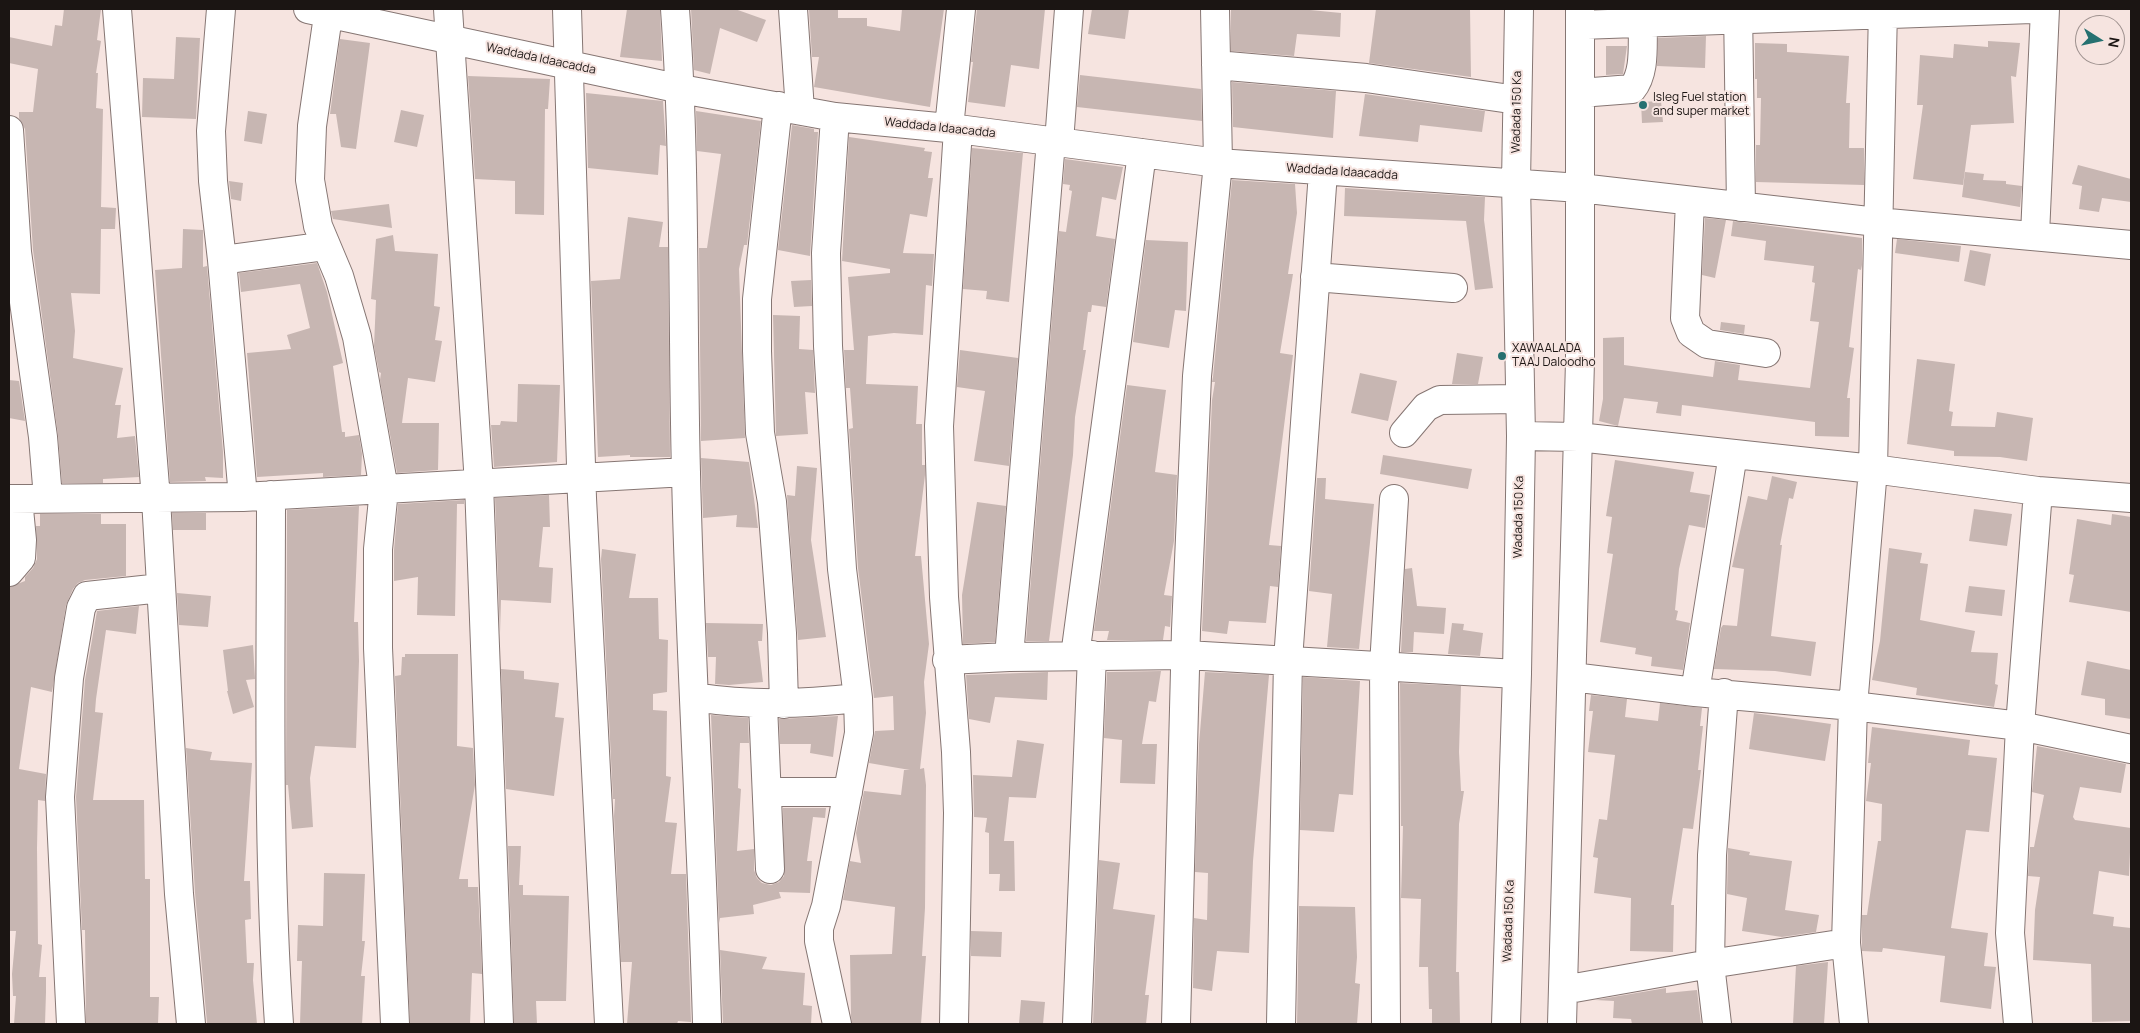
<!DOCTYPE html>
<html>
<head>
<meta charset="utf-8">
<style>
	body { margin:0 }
	#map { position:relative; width:2140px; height:1033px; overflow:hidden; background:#f6e4e0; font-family:Manrope,sans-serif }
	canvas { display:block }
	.frame { position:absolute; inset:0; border:10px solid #1b1513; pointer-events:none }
	.north { position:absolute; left:2075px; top:15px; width:50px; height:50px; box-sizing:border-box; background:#f6e4e0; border:1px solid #9e918e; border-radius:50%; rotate:100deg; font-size:14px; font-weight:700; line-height:20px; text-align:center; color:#1b1513 }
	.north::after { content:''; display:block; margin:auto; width:18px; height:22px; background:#267171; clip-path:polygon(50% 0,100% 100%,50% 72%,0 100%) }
</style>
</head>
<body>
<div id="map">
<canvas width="2140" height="1033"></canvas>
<div class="frame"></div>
<div class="north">N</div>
</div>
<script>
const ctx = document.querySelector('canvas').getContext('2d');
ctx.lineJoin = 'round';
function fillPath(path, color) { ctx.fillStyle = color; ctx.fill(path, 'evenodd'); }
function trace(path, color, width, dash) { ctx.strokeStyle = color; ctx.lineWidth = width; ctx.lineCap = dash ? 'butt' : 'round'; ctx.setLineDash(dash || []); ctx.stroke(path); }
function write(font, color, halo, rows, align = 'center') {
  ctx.font = font + ' Manrope,sans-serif'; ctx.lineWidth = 4; ctx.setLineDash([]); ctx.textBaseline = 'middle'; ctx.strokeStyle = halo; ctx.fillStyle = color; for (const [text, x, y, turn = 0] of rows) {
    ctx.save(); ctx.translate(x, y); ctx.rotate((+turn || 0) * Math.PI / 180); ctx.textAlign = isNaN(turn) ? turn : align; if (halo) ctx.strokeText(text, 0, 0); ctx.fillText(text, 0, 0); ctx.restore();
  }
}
const building = new Path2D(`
	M64,9H101L97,40L101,41L96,73H98L96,108L103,109L101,207L116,208L115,229H101L100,294L71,293L75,331L73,358L123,368L115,405H121L117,438L135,436L139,477L103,479V483H62L58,435L33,250L25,129L19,118V112H33L38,69L9,63V37L52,46L55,25L62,26Z
	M627,9H660L662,61L620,57Z
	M691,9H735L766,20L757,42L720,28L710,74L694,70Z
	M809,9H838V18H867V26L900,31L902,9H944L930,107L814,87L819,57H812Z
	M977,9H1045L1039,69L1011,65L1005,107L968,102L973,62H971Z
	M1092,9H1129L1125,39L1088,34Z
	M1231,9H1300L1341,13L1340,37L1297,34L1294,56L1231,51Z
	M1376,9H1470L1471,77L1369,63Z
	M1706,36L1705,68L1657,66L1658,38Z
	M176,37L200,38L196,119L142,117L143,78L174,79Z
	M340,39L370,43L356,149L341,147L336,114H330Z
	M1988,41L2020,43L2016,77L2011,76L2014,123L1971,125L1963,185L1913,179L1923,105H1917L1920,55L1953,58L1954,44L1988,47Z
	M1755,43L1787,44V52L1849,56L1846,103H1850L1849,148H1864V185L1756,182V145H1760L1761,98H1757V79H1755Z
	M1606,46H1627L1623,74L1606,75Z
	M1080,75L1201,89L1202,121L1077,107Z
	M468,76L550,79L548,109H545L544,215L515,214V181L475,179Z
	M1232,82L1336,91L1333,138L1233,127Z
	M586,93L663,101L666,146L660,145L658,175L588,168Z
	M1365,94L1485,111L1482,132L1420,125L1418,142L1359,136Z
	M1661,101L1663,122L1642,123L1641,102Z
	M401,110L424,115L417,147L394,142Z
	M248,111L267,114L262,144L244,141Z
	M696,111L761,121L747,245H744L739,269L745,438L701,441L699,248H707L721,154L697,151Z
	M792,125L814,129V132H818L810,256L778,250Z
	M849,137L925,148L924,151L932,152L928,178H933L927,217L910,214L903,253L934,254L932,286L926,285L923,335L894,333L868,336L866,384L918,386L916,424H922V465H925V475L915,556H921L929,644L924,682L926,713L920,769L924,768L926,785L925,908L922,956H926L921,1024H852L851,1016L850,955L892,954L895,907L843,900L850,861L861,863L856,833L864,791L901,795L904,770H910L869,763L875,731L894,730L893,696L874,698L858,568L849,429L853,428L850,388H846L844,350H854L848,277L890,273V269L842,261Z
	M972,148L1023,153L1009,302L986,299L987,291L963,289Z
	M1065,159L1123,167L1116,200L1102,197L1096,236L1115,239L1106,307L1092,305L1091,312H1088L1083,350H1086L1075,417L1073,455L1049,641H1026L1059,231L1066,232L1072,191L1069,190L1070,185L1063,184Z
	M2078,165L2131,179V202L2102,198L2099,212L2079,209L2082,186L2072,184Z
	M1965,172L1984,174L1983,180L2006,181V184L2022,186L2020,207L1962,197Z
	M1232,180L1295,184L1297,213L1288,274H1293L1280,353L1293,355L1269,545L1281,546L1278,587L1270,586L1266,623L1229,621L1227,634L1202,631L1212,400L1215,382H1212L1213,377Z
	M229,181L243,183L241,201L231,199Z
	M1345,188L1485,197L1484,220L1493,288L1475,290L1466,221L1344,216Z
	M389,204L392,228L333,219L331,211Z
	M628,217L663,222L659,247H668L670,457H630V455L598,457L591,281L620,279Z
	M1705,218L1726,220L1715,278L1702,275Z
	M1733,221L1862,238V265L1861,270L1858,269L1849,347L1854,348L1847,398H1850L1849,437L1815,436V422L1682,405L1681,416L1656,413L1658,402L1624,398L1618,426L1599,421L1603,399V338L1624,337V365L1713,377L1715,361L1740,365L1738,380L1810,388L1819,322L1810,321L1815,283L1812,282L1814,266L1764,260L1766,241L1731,236Z
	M183,229L203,230V267L207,266L223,452V478L205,477L206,481L170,482L155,270L182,268Z
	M393,235L395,251L438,254L434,306L440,307L435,340L442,341L435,382L408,378L402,423H439L438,470L397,473L380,380L381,373L379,372L374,346L376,300L371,299L376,239Z
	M1897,239L1961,246L1959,262L1895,253Z
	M1146,240L1188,242L1186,311L1175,310L1169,348L1133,342Z
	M1970,250L1991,254L1985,286L1964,281Z
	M317,263L327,292L343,363L333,366L342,432H345V437L359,435L362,454L361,475L323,477V473L257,477L247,353L291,349L287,335L310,328L300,284L241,292L239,273Z
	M811,280L812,306L794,307L791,281Z
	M773,315L800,316L799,349L813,350L815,393L805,392L808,434L776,436Z
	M1721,322L1745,325L1744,334L1720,330Z
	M960,350L1018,358L1009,466L974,461L985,391L957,387Z
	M1457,353L1483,357L1478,384H1452Z
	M1917,359L1955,364L1949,411L1953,412L1951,426L1995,427L1997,412L2033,418L2027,461L2000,457L1954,456V451L1907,444Z
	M1360,373L1397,381L1388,421L1351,413Z
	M9,380L19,381L25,421L9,418Z
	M518,384L560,385L557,462L494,467L491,425H500L501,421L517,422Z
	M1127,385L1166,390L1155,472L1177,475L1174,541L1164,595L1172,596L1170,627L1165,626L1163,640H1107L1109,631H1094Z
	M1383,455L1472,469L1468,489L1380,474Z
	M701,458L749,462L758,528L736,527L737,515L703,518Z
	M1615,460L1694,472L1690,492L1710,495L1705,528L1689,525L1679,569L1675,610L1678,611L1676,620L1690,623L1683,670L1651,666L1652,657L1635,654L1636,648L1600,642L1613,554L1607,553L1612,517L1606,516Z
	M797,466L817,468L811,540L826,637L798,640L787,495L795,496Z
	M1772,476L1797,482L1793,499L1789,498L1780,545H1782L1771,636L1816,642L1811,676L1775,671L1714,669L1721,628L1723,625L1737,626L1744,569L1732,567L1748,496L1767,500Z
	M1317,478H1326L1325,499L1374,504L1359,649L1327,647L1332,594L1309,591Z
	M549,495L550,527H543L539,567L553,568L551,603L501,600L500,633L495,498Z
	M464,500V504H457L455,616L417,615L418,577L394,581V550L398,504Z
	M977,502L1006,506L995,642L963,644L962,595Z
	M359,506L354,622H358L359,661L356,748L315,746L310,778L313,827L292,829L288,785H286L287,510Z
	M1974,509L2012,514L2007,546L1969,541Z
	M172,513H206V530H173Z
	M40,514H101V524H126V576L85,580L78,583L73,589L66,605L52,692L31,687L19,769L46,774L45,801L38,800L37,848L38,944L42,945L39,977H46V992L45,1024H14L16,996H13L12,974L16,931H10L9,917V587L25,581V577L33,568L37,559L36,526H40Z
	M2112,514L2131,517V612L2069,602L2074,575L2069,574L2077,519L2111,525Z
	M1889,548L1922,553L1920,563L1928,564L1920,620L1975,631L1971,652L1998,653L1995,684L1998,685L1994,707L1916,695L1917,688L1872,680L1880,641Z
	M602,549L636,554L629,598H658L659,639L668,640L667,692L653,694V710L667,711L666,776L671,777L665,822L677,823L671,874H686L691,1022L678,1021L677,1024H627L632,962H621L614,816L615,799H613L601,559Z
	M1412,568L1417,606L1446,608L1444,634L1414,632L1413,652H1401L1405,569Z
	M1969,586L2005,590L2002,616L1965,612Z
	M177,593L211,596L208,627L179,625Z
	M139,606L136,634L106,630L96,699L95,712L103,713L93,800H144L145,879H150V997H159L158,1024H86L85,930H82L76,797L85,680L97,611Z
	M706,623L763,624L762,641H758L763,682L729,685L715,684L716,657H708Z
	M1452,623L1464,624L1463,630L1483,633L1480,656L1448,654Z
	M253,645L255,679L246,680L254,707L233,714L227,691H228L223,650Z
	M405,654H458L457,746L473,748L475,785L459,879H468V887H478L482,974L472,973L470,1024H410L395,676L401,675L402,657H405Z
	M2087,661L2131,670V719L2105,715V699L2081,695Z
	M501,669L524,671V679L559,683L555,717L564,718L554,796L506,789Z
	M1161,671L1156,702L1149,701L1142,744H1157L1155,784L1120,783L1122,740L1104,738L1107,672Z
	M1048,672L1047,700L995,697L990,723L969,719L966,675Z
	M1205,672L1269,675L1253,861L1249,953L1217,951L1212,991L1193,988L1194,918L1207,920L1208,873L1195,872L1199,744Z
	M1303,677L1360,681L1353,795L1339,794L1334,832L1300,830Z
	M1400,683L1461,686L1459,752L1461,791H1464L1459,824L1456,972H1459L1460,1024H1432V1009H1429L1428,967H1419L1421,899L1401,898L1403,826H1401Z
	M1591,695L1627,699L1625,717L1658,721L1660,703L1702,708L1700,726H1703L1698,770H1701L1693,829L1683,828L1671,905H1674L1673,952L1630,951L1631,898L1594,893L1598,858L1593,857L1599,819L1607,820L1615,755L1588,752L1593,711H1589Z
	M1754,713L1831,724L1825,761L1749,749Z
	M711,715L748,718L749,743H740L738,788L741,789L737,851L754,849V870L757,878L762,883L771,885L779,882L784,876L783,808H826L825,818L813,817L807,861H812L810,893L779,892L781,898L753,905L754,914L720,918L719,923Z
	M838,716L833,757L810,753L811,744H780L779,719Z
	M1872,727L1970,740L1968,755L1997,758L1989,832L1966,830L1951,928L1988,933L1984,966L1996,967L1991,1009L1940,1002L1945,956L1883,948L1882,952L1862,951V915H1867L1878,841H1881L1882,804L1866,801L1871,763H1868Z
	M1017,740L1044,744L1036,798L1009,797L1004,841H1014L1015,891H999L1000,874H989V833L985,832L987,818L974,817L973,775L1012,777Z
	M2037,746L2126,764L2121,793L2080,787L2073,817L2075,820L2131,828L2129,876L2099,871L2093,914L2114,917L2113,926L2131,928V1021L2092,1022L2091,964L2033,960L2035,910L2040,877L2028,876L2030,847H2034L2044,795L2032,792Z
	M186,748L212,752L210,760L252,763L244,881H250L251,919L245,920L247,963H254L253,980L257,1024L207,1023L195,893Z
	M508,846H521L519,885H523V895L569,896L566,1001H536L537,1024H514Z
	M1728,848L1750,852L1749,855L1792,861L1785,910L1819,915L1816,932L1782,937L1742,931L1747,898L1727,894Z
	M1099,860L1120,863L1113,909L1155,915L1145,995H1149L1146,1024H1093Z
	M324,873L365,874L362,941H365L361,976H365L362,1024H300L302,961H297L298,925L323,926Z
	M1299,906L1355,907L1357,957L1355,983L1360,984L1357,1024H1297Z
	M971,931L1002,932L1001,957L971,956Z
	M720,950L767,957L762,969L805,973L803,1005L812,1006L811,1024H723Z
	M1828,962L1824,1024H1793L1796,966Z
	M1666,988V993L1697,990L1701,1024H1632L1631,1019L1613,1018L1614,1001L1595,1000Z
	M1021,1000L1045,1002L1043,1024H1019Z`);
const minor = new Path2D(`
	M117,9L156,499L179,894L191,1024
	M221,9L211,131L213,181L222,260L243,497
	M308,9L681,89L835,117L958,129L1218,163L1580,188L1877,222L2131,245
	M329,9L312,126L310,180L318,226L339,276L357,337L384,489L378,549V648L395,1024
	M448,9L479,484L499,1024
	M567,9L582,498L609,1024
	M675,9C686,163 682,318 686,473C690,657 702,840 707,1024
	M793,9L800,110
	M1738,9L1741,207
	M1580,25L2032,9
	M1216,65L1366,78L1517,100
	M1580,93L1632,89C1646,72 1642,44 1643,23
	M778,106L757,299V351L760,433L772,502L776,553L782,633L784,704
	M835,117L826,253L828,346L842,569L858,698L859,733L826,906L819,928V941L837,1024
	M949,128L961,9
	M9,130L17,252L43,437L48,498
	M1059,142L1069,9
	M1690,201L1685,318L1691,333L1707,344L1766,353
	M2035,235L2045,9
	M222,260L326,246
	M1315,277L1453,288
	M1404,433L1426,407L1440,400L1520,399
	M1521,436L1578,437L1873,469L2038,491L2131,498
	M271,495C271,671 267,848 279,1024
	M9,499L243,497L686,472
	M9,572L21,558L22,540L18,499
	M1075,656L1142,153
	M1009,657L1051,141
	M947,660L1009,657L1186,655L1517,674
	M1572,677L1695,692L1853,706L2020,726L2131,749
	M1695,692L1733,454
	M694,697C752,706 801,704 858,698
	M763,705L770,869
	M767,792H848
	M1563,990L1710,964L1846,943
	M71,1024L60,797L69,678L81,608L87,596L161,588
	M954,1024L958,813L956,752L944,597L939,426L958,129
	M1077,1024L1092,655
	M1176,1024L1186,630L1197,376L1218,163L1215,9
	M1281,1024L1288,660L1323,172
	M1386,1024L1384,666L1394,499
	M1506,1024L1517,674L1521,436L1516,183L1519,9
	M1562,1024L1580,361V9
	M1717,1024L1710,964L1712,855L1724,693
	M1854,1024L1846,943L1853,706L1873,469L1883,9
	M2018,1024L2010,933L2020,726L2038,491`);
const markers = [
	[1643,105,5,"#267171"],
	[1502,356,5,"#267171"]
];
const streetNames = [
	["Waddada Idaacadda",541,59,12],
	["Wadada 150 Ka",1517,112,-89],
	["Waddada Idaacadda",940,128,6],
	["Waddada Idaacadda",1342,172,4],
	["Wadada 150 Ka",1519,517,-89],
	["Wadada 150 Ka",1509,921,-88]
];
const poiNames = [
	["Isleg Fuel station",1653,98],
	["and super market",1653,112],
	["XAWAALADA",1512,349],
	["TAAJ Daloodho",1512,363]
];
fillPath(building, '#c7b6b2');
trace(minor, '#867673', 30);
trace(minor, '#fff', 28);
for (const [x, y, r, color] of markers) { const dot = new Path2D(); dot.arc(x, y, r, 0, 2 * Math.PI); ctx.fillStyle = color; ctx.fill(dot); trace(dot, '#f6e4e0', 2); }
write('12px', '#1b1513', '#f6e4e0', streetNames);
write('12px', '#1b1513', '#f6e4e0', poiNames, 'left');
</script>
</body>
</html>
